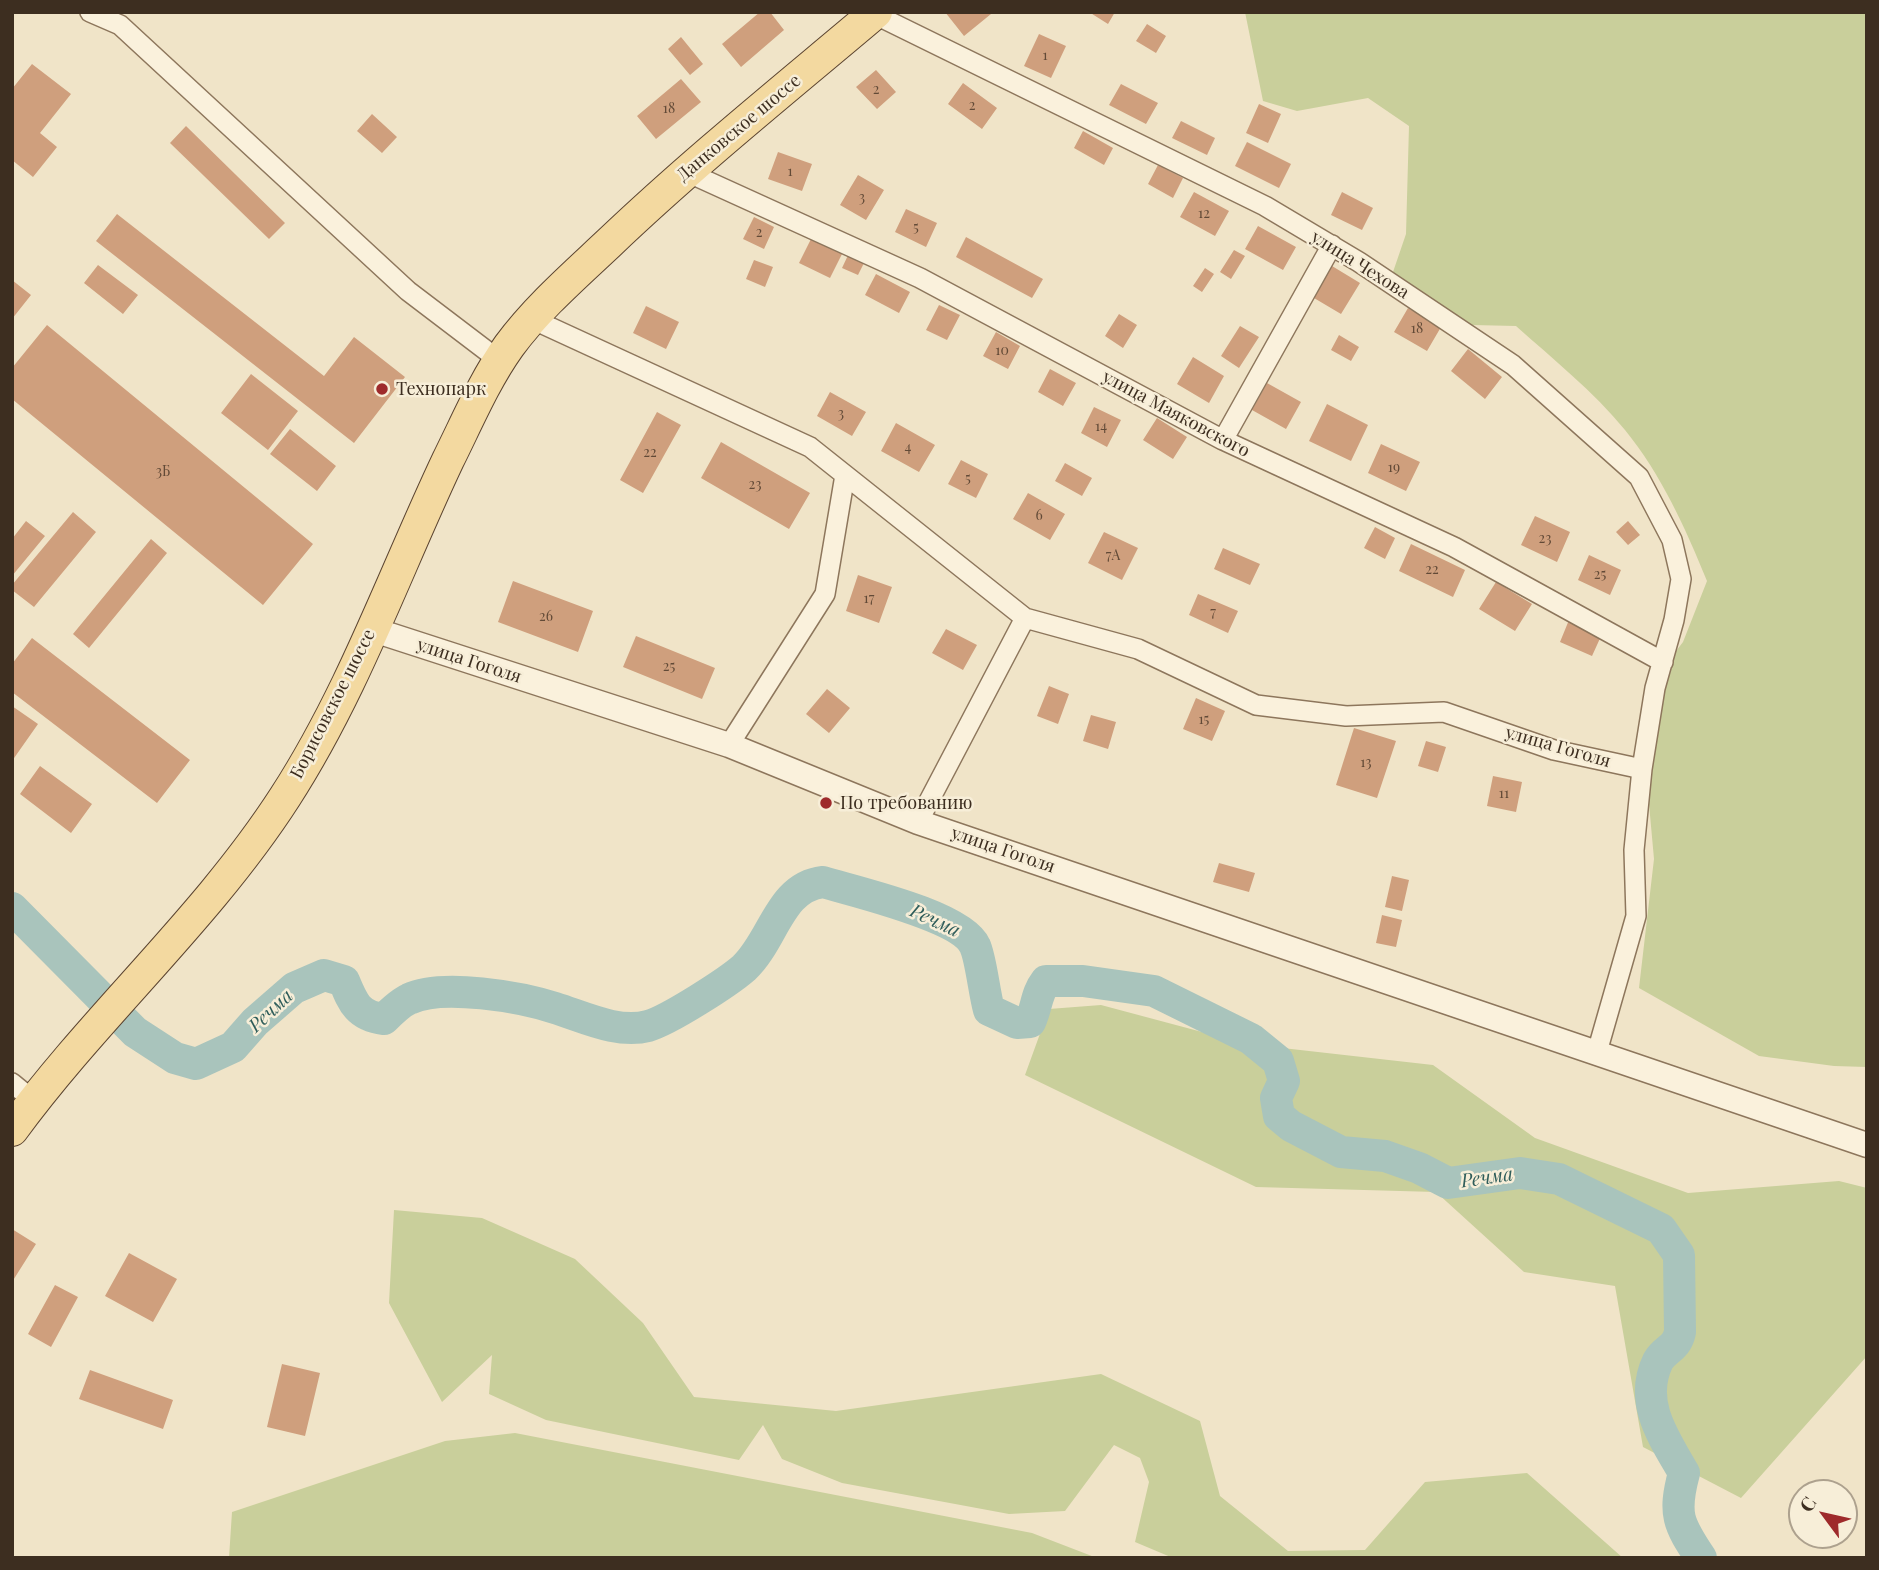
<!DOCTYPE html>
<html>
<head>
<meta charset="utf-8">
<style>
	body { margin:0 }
	#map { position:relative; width:1879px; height:1570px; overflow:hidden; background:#f0e4c8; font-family:"Playfair Display",serif }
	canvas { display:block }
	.frame { position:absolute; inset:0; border:14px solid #3d2e20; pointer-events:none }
	.north { position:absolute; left:1788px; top:1479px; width:70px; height:70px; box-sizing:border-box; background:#f7eed8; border:2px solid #ada18e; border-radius:50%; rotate:303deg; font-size:19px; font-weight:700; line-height:28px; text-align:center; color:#3d2e20 }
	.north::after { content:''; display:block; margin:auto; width:24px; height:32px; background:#9e2a2b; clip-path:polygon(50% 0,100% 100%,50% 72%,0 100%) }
</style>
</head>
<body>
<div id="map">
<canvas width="1879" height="1570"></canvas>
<div class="frame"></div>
<div class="north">С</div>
</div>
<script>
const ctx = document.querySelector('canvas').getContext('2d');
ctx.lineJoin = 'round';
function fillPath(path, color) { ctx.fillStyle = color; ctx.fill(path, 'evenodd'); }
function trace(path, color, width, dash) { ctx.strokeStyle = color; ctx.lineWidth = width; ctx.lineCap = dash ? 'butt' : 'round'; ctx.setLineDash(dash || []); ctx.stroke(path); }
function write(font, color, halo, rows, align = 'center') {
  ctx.font = font + ' "Playfair Display",serif'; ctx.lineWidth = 5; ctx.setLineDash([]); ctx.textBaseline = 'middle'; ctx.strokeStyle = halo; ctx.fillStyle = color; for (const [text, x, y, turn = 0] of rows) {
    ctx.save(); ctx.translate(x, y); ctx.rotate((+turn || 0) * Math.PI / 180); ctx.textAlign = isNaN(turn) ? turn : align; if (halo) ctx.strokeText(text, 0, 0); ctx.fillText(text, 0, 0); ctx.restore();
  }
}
const green = new Path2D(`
	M1245,12H1867V1067L1834,1066L1759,1056L1639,988L1654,859L1645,760L1648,688L1683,642L1707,581C1686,529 1661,474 1625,430C1594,392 1553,359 1516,326L1472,325L1406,291L1393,272L1406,234L1409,126L1368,98L1297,111L1263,101Z
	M1101,1005L1247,1044L1433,1065L1535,1138L1688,1193L1839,1181L1867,1188V1356L1741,1498L1643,1447L1615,1286L1524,1272L1436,1192L1256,1187L1025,1075L1049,1009Z
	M394,1210L482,1218L575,1259L643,1323L694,1397L836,1411L1101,1374L1200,1421L1220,1496L1288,1551L1365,1550L1425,1482L1527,1473L1623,1558H1173L1135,1542L1149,1482L1140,1458L1114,1445L1065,1511L1009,1514L842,1483L782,1459L763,1425L739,1460L546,1420L489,1394L492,1355L442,1402L389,1303Z
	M515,1433L1032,1533L1097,1558H229L232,1512L445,1441Z`);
const river = new Path2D(`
	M12,908L135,1032L175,1058L196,1064L233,1047L255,1022L294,988L324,975L344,981C353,1003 358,1016 384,1019C391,1012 400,1003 409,999C442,983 521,997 555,1008C584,1017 618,1034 648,1026C669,1020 728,982 744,968C774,940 779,887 823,882C856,892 962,916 975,946C981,959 984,992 989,1010L1017,1023L1030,1022C1037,1007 1036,994 1046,981H1083L1154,991L1251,1039L1278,1061L1284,1081L1276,1098L1279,1116L1291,1126L1341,1152L1385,1156L1419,1168L1448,1183L1520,1173L1559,1179L1661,1229L1679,1255L1680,1332C1676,1350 1665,1348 1658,1361C1638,1402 1664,1438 1684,1473C1673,1514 1678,1524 1701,1558`);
const building = new Path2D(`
	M760,12H770L784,30L741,67L722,44Z
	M945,12H989L991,14L964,36Z
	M1089,12H1115L1108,24Z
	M1147,24L1166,36L1156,53L1136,41Z
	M1039,34L1066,46L1051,78L1024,66Z
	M681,37L703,64L690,75L668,49Z
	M32,64L71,94L40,133L57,147L33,177L12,160V89Z
	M876,70L896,92L877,109L856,87Z
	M681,79L701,102L656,139L637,116Z
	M963,83L997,108L982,129L948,104Z
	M1121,84L1158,103L1146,124L1109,105Z
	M1259,104L1281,114L1268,143L1246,133Z
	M372,114L397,137L382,153L357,131Z
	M1181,121L1215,138L1207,155L1172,138Z
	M186,126L285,223L269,239L170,143Z
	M1083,131L1113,148L1104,165L1074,148Z
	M1247,142L1291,164L1279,188L1235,166Z
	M778,152L812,164L802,191L768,179Z
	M1158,165L1183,178L1173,198L1148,184Z
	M858,175L884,190L866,220L840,205Z
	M1194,192L1229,211L1215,236L1180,217Z
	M1342,192L1373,208L1362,230L1331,215Z
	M906,209L937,223L926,247L895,232Z
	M117,214L324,376L354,337L405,377L354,443L96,241Z
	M754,217L774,227L764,249L743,239Z
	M1258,226L1296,247L1283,270L1245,249Z
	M812,237L843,252L830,278L799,263Z
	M966,237L1043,279L1032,298L956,257Z
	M1234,250L1245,256L1231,279L1220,272Z
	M850,251L866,259L858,275L842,268Z
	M754,260L773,267L765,287L746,279Z
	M98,265L138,295L123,314L84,283Z
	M1332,266L1360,283L1341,314L1314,298Z
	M1205,268L1214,274L1202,292L1193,286Z
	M876,274L910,292L899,313L865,295Z
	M12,280L31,295L12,319Z
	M939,305L960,315L947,340L926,330Z
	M646,306L679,322L666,349L633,333Z
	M1408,308L1441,327L1427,351L1394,332Z
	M1119,314L1137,325L1123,348L1105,336Z
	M47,325L313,544L263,605L12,399V368Z
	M1240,326L1259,337L1239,368L1221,356Z
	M996,332L1020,346L1008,369L983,356Z
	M1339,335L1359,347L1351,361L1331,350Z
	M1468,349L1502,377L1485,399L1451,371Z
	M1193,357L1224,376L1209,403L1177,384Z
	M1050,369L1076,383L1063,406L1038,392Z
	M251,374L298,411L268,450L221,413Z
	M1267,383L1301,402L1286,429L1252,410Z
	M830,392L866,412L852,436L817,416Z
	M1327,404L1368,425L1351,461L1309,441Z
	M1094,407L1121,420L1107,447L1081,433Z
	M657,412L681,425L643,493L620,480Z
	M1157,418L1187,437L1173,459L1143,440Z
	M896,423L935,445L919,472L881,451Z
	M290,429L336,466L317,491L270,454Z
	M721,442L810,493L789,529L701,478Z
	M1381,444L1420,462L1406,491L1368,473Z
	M961,460L988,474L976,498L948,484Z
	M1065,463L1092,478L1082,496L1055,481Z
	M1028,493L1065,514L1050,540L1013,519Z
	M73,512L96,532L34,607L12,590V585Z
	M1535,516L1570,532L1557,562L1521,545Z
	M26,521L45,536L12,576V539Z
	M1628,521L1640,535L1628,545L1616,532Z
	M1375,527L1395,538L1385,559L1364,548Z
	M1104,532L1138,548L1122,580L1088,563Z
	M151,539L167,553L89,648L73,634Z
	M1411,544L1465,570L1453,597L1399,571Z
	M1223,548L1260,564L1250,585L1214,569Z
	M1589,555L1621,570L1610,595L1578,580Z
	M858,575L892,587L879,623L846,611Z
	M513,581L593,611L578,652L498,622Z
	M1496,582L1532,604L1515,631L1479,609Z
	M1198,594L1238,611L1228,633L1189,615Z
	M1569,620L1602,634L1592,656L1560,642Z
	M946,629L977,645L963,670L932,653Z
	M636,636L715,668L702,699L623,667Z
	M32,638L190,760L157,803L12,692V664Z
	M1049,686L1069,694L1058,724L1037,716Z
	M827,689L850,708L829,733L806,714Z
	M1196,698L1225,711L1212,741L1183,729Z
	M12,706L38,724L12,761Z
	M1091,715L1116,722L1108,749L1083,741Z
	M1354,728L1396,741L1377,798L1336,785Z
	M1426,741L1446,747L1438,772L1418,766Z
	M40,766L92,804L71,833L20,794Z
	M1493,776L1522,782L1516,812L1487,806Z
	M1219,863L1255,873L1249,892L1213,882Z
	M1392,876L1409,880L1402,911L1385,907Z
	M1382,915L1402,920L1396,947L1376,943Z
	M12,1229L36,1244L12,1282Z
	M129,1253L177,1279L153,1322L105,1296Z
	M55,1285L78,1297L51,1347L28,1334Z
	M282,1364L320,1373L305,1436L267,1427Z
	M90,1370L173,1400L163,1429L79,1399Z`);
const minor = new Path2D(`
	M90,12L120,25L408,291L500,361
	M874,14L1265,206L1359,262L1513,365L1639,477L1672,540L1681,579L1674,620L1655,688L1642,769L1634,850L1636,916L1597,1052
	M687,172L920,278L1223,440L1454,547L1663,662
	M532,319L810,447L1025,618L1138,649L1256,705L1346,716L1444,712L1554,750L1642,769
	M1223,440L1332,245
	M729,745L825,594L845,475
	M918,822L1025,618
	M12,1083L34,1101`);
const tertiary = new Path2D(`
	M371,629L729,745L918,822L1867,1145`);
const primary = new Path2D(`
	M12,1130C97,1014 207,918 285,797C353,692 395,572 448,460C467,422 484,381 509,346C537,308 575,275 609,243C694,162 786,88 876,12`);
const markers = [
	[382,389,7,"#9e2a2b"],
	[826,803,7,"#9e2a2b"]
];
const numberNames = [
	["1",1045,56],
	["2",876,90],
	["2",972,106],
	["18",669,109],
	["1",790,172],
	["3",862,198],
	["12",1204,214],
	["5",916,228],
	["2",759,233],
	["18",1417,329],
	["10",1002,351],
	["3",841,414],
	["14",1101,427],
	["4",908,448],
	["22",650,453],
	["19",1394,468],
	["3Б",163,472],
	["5",968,479],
	["23",755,485],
	["6",1039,516],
	["23",1545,539],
	["7А",1113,556],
	["22",1432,570],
	["25",1600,575],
	["17",869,599],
	["7",1213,613],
	["26",546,617],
	["25",669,667],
	["15",1204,720],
	["13",1366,763],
	["11",1504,794]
];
const streetNames = [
	["Данковское шоссе",739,128,-40],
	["улица Чехова",1360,265,32],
	["улица Маяковского",1176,414,28],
	["улица Гоголя",469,661,18],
	["Борисовское шоссе",333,704,-63],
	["улица Гоголя",1558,747,16],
	["улица Гоголя",1003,850,19]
];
const poiNames = [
	["Технопарк",396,389],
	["По требованию",840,803]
];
const waterNames = [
	["Речма",935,921,25],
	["Речма",271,1011,-43],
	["Речма",1487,1178,-8]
];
fillPath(green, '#c9cf9b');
trace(river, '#a9c4bc', 32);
fillPath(building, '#cf9f7d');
trace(minor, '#8d765c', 22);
trace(tertiary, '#8d765c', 27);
trace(primary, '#5b4430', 34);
trace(minor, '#faf1dc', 19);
trace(tertiary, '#faf1dc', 24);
trace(primary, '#f3d9a0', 32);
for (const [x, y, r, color] of markers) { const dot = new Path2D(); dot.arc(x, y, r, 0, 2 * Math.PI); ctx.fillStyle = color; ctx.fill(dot); trace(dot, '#f7eed8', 2.5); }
write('14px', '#624a37', null, numberNames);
write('18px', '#3d2e20', '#f7eed8', streetNames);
write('18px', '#3d2e20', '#f7eed8', poiNames, 'left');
write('italic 19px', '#2f5d5a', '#f7eed8', waterNames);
</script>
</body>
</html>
